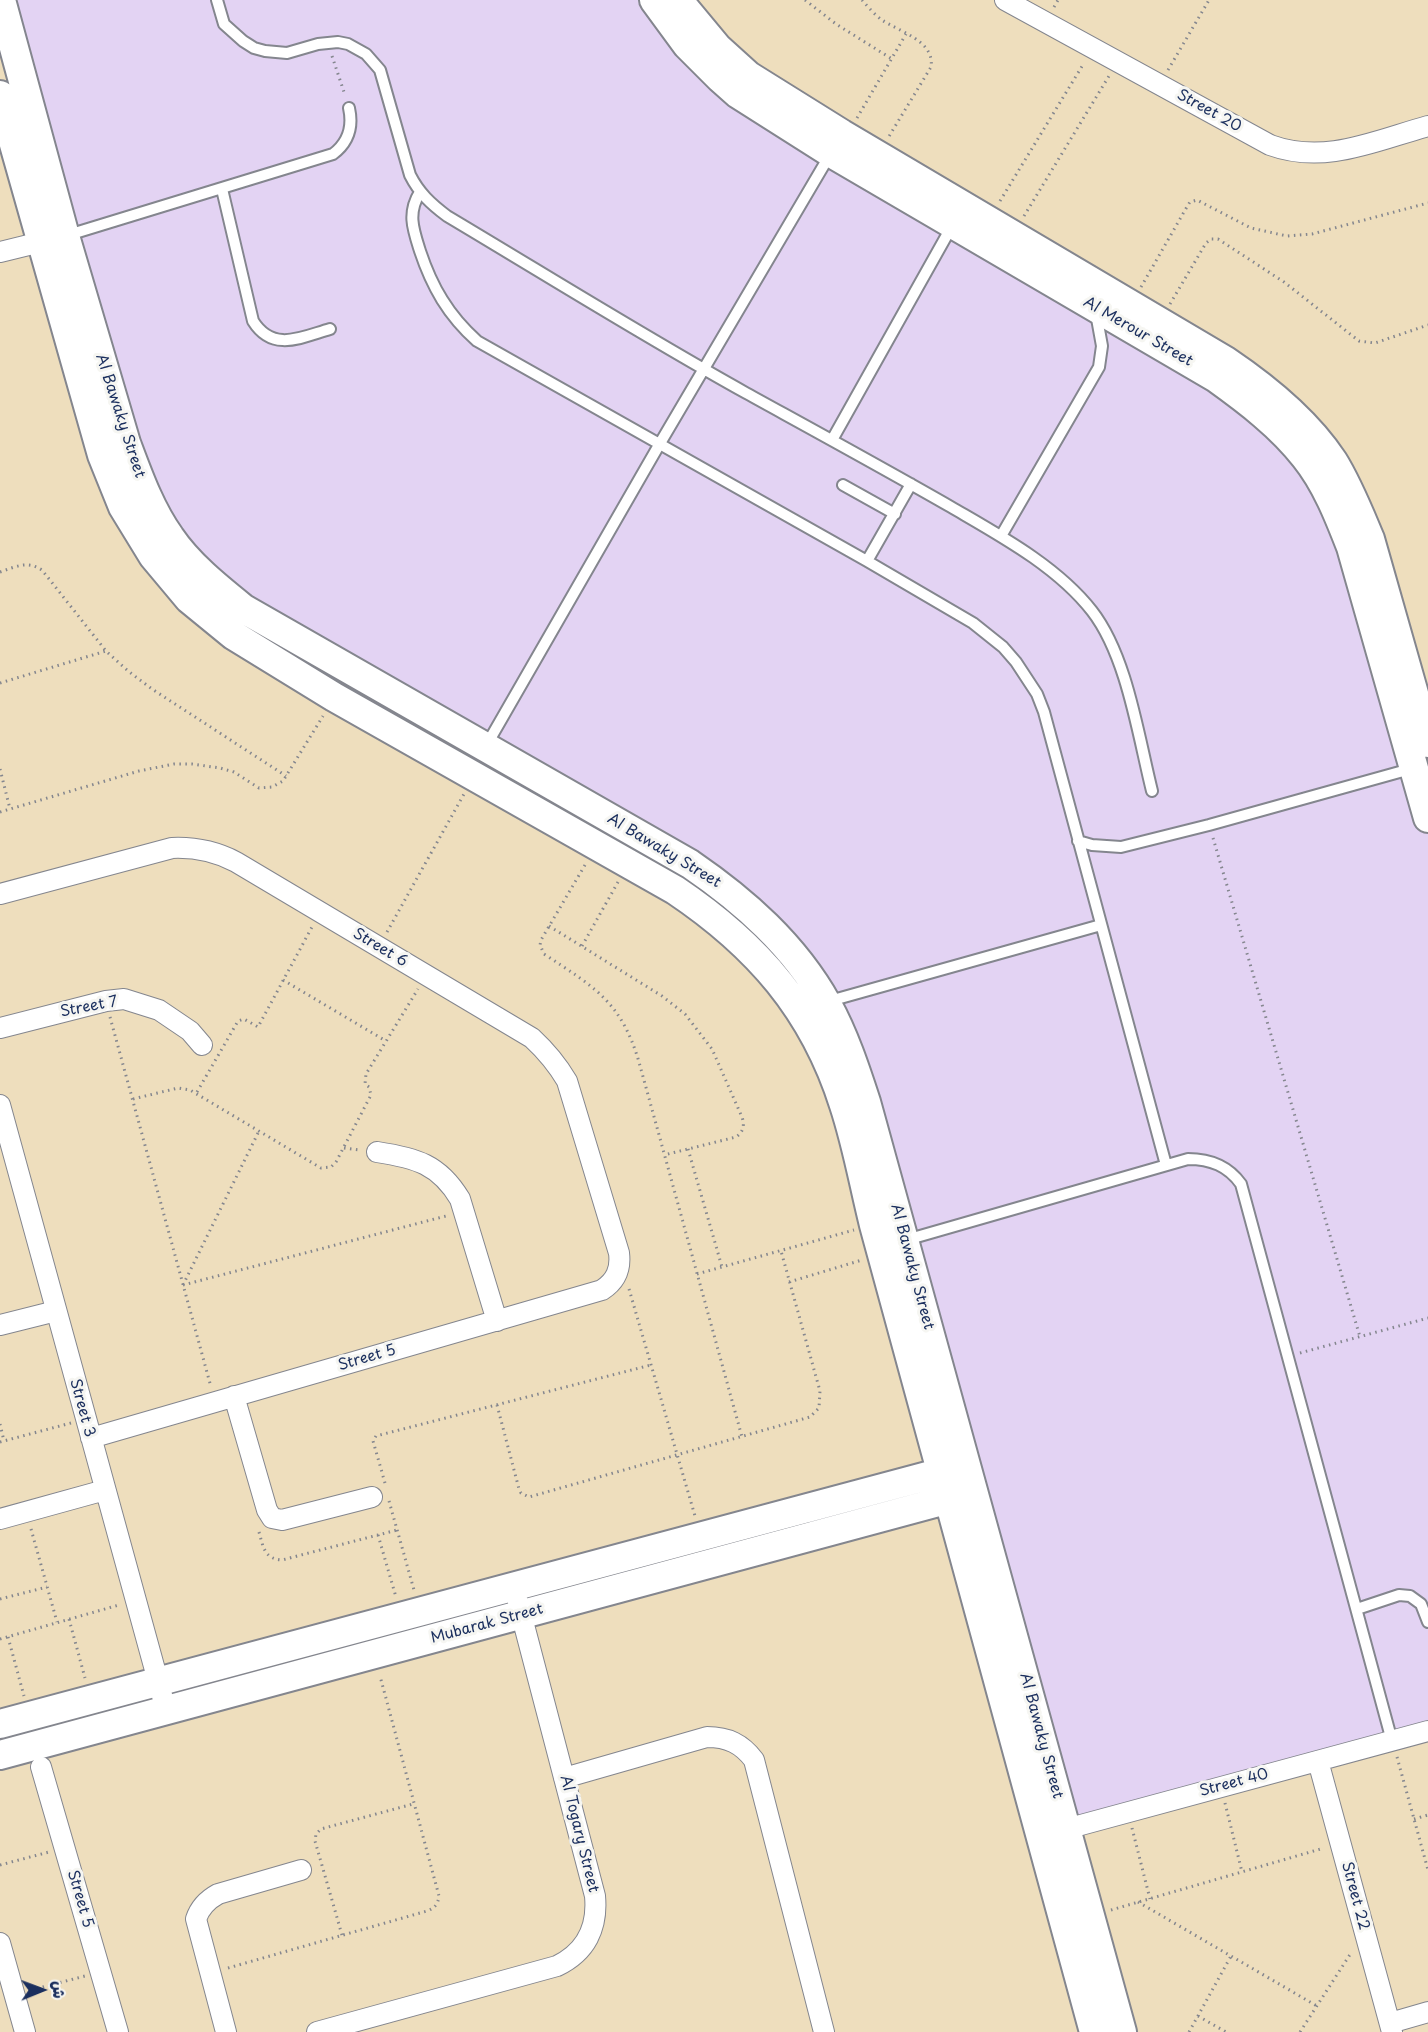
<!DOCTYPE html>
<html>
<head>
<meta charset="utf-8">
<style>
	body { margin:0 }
	#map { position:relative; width:1428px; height:2032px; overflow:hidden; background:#eedebd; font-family:"Playpen Sans","Playpen Sans Arabic",sans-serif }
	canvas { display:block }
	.north { position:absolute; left:12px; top:1960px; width:60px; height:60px; -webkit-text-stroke:4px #f6f6f2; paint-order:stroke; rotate:89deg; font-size:16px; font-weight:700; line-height:24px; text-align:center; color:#1b2f5e }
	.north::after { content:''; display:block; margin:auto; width:21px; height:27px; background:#1b2f5e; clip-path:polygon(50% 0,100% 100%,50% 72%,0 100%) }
</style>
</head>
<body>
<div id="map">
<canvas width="1428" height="2032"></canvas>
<div class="north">ش</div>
</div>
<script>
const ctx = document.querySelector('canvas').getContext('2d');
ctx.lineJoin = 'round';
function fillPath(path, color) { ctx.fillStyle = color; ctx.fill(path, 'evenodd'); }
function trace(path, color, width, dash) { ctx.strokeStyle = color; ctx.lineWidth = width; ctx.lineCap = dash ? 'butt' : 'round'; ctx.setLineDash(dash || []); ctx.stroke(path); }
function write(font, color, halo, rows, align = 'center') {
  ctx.font = font + ' "Playpen Sans",sans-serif'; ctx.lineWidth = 6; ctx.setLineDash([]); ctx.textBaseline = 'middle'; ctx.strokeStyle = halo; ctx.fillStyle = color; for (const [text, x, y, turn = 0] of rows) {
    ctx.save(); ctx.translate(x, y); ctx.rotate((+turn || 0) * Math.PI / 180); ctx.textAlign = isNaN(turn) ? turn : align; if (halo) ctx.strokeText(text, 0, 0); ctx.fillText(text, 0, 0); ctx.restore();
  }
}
const built = new Path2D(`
	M0,0H665L690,34L1288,422L1428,777V1722L1050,1823L807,994L764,940L710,894L252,632L178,569Z`);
const path = new Path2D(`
	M805,0L836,24L892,59
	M862,0C868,7 875,15 882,20C900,32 935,41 931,67L888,138
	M1054,7L1058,0
	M332,56L345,95
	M1168,70L1209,0
	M857,118L906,34
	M1000,201L1084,63
	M1024,216L1109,76
	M1141,287L1188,205L1190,202L1197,200L1251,228L1287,236L1312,234L1428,203
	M1170,304L1206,243L1211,239H1218L1284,282L1359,341L1375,343L1428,325
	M0,572C15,567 27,560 42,570L106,651L128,671L152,689L286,776
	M0,683L106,651
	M0,769L10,809
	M0,812L139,771L174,764H192L220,768L234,772L259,788L272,787L283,781L323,716
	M1213,838L1360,1337
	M585,865L541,940L540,945L544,954C594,987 621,1001 639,1062L742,1437
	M549,926L662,996L685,1014L712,1049L742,1117C745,1126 743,1132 736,1137L664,1155
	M387,932L464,794
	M582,946L618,882
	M283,980L386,1041
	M110,1017L211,1387
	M197,1092L238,1021L244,1019L258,1027L312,927
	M133,1099L178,1088L190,1090L321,1168L331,1167L336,1162L371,1095L369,1087L365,1084L366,1074L418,989
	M344,1148L360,1150
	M688,1149L722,1267
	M697,1274L854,1230
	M789,1282L862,1260
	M183,1285L446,1216
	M183,1285L259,1131
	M629,1289L695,1516
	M1300,1353L1428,1318
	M497,1405L519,1489L521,1493L529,1497L810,1417L819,1408L820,1391L781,1251
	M0,1424L4,1441
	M0,1442L71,1423
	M385,1483L373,1441L376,1436L651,1365
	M389,1501L414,1590
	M31,1529L57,1622
	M259,1532C263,1546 264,1559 282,1560L397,1530
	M378,1535L396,1597
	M0,1599L47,1587
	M69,1619L85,1678
	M8,1637L24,1696
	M0,1639L119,1605
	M1397,1757L1428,1870
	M1225,1803L1242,1872
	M1414,1819L1428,1815
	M1132,1828L1150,1899
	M0,1865L49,1852
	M1138,1902L1317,2006
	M1111,1910L1324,1848
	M342,1935L315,1841L316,1834L321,1829L413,1804
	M228,1968L427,1911C435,1908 438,1904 439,1896L380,1676
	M31,1990L85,1976
	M1198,2016L1226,2032
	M1189,2032L1231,1956
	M1300,2032L1351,1953`);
const lane = new Path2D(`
	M217,0L224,24L243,41L254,48L265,51L287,53L318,44L338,42L348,44L366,54L380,70L410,175C419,193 431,204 447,216C546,275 645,337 746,393C815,431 883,468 951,507C999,535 1057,566 1092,611C1127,656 1138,735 1152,791
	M222,189L253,321C273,353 302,337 330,329
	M420,192C407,213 413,229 420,251C432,287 448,315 477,341L867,561L973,623L1003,647L1016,662L1037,694L1044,712L1166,1165
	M65,236L333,154C349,142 353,126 349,108
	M832,440L952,226
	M843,485L895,514
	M1001,536L1099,367L1102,346L1096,313
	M867,561L911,484
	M486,746L659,445L831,153
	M1078,841L1092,845L1121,847L1209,825L1414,768
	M826,1002L1101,925
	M906,1240L1188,1159C1211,1159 1228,1166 1241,1184L1392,1741
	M1357,1609L1399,1595L1410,1596L1421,1604L1428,1622`);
const street = new Path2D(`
	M1005,0L1270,145C1325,165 1374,141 1428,126
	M0,252L53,239
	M0,894L172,848C195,847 215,851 236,862L532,1038C546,1051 557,1064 567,1081L619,1253C621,1269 616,1281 602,1290L91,1438
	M0,1028L106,1001L124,999L159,1010L190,1031L202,1045
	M0,1105L166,1710
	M377,1152C416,1158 439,1164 460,1199L497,1321
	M0,1325L56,1311
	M234,1396L267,1510L272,1518L282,1520L372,1497
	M0,1519L105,1490
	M1318,1761L1392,2032
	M41,1767L118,2032
	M564,1778L707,1737C728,1737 742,1744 754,1760L824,2032
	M1055,1832L1428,1731
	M0,1943L25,2032
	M1390,2023L1428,2012
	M226,2032L196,1919C200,1907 207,1900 218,1894L301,1870
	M317,2032L557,1966C586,1952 598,1928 595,1896L518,1602`);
const secondary = new Path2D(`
	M1,0L65,236L126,443C138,475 150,509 170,537C189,565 218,588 244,609L690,864C744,901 794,945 827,1004C844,1035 855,1068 866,1102L1122,2032
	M654,0L687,45L720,78L738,94L831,153L1216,378C1248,401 1281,426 1305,457C1326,483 1339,516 1351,547L1428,818
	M678,0L717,47L749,76L842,134L1226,361C1266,388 1306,420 1333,461C1348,485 1359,513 1370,539L1428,743
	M0,95L102,455L123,507L153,556L189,599L233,635L334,697L675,890C757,945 814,1010 844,1105C857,1144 864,1185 874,1225L1094,2032
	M0,1724L961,1467
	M0,1755L968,1494`);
const streetNames = [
	["Street 20",1209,111,29],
	["Al Merour Street",1138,332,30],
	["Al Bawaky Street",120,416,72],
	["Al Bawaky Street",664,851,31],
	["Street 6",380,948,31],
	["Street 7",89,1007,-11],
	["Al Bawaky Street",912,1267,75],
	["Street 5",367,1358,-16],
	["Street 3",82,1408,75],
	["Mubarak Street",487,1624,-15],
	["Al Bawaky Street",1041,1736,75],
	["Street 40",1234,1783,-15],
	["Al Togary Street",579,1834,76],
	["Street 22",1355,1896,75],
	["Street 5",80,1899,74]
];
fillPath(built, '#e3d3f3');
trace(lane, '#84868e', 14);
trace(street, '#84868e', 22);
trace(secondary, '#84868e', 32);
trace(path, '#84868e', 3, [1.5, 4.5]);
trace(lane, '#fff', 10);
trace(street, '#fff', 20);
trace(secondary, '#fff', 28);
write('15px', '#1b2f5e', '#f6f6f2', streetNames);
</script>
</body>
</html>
